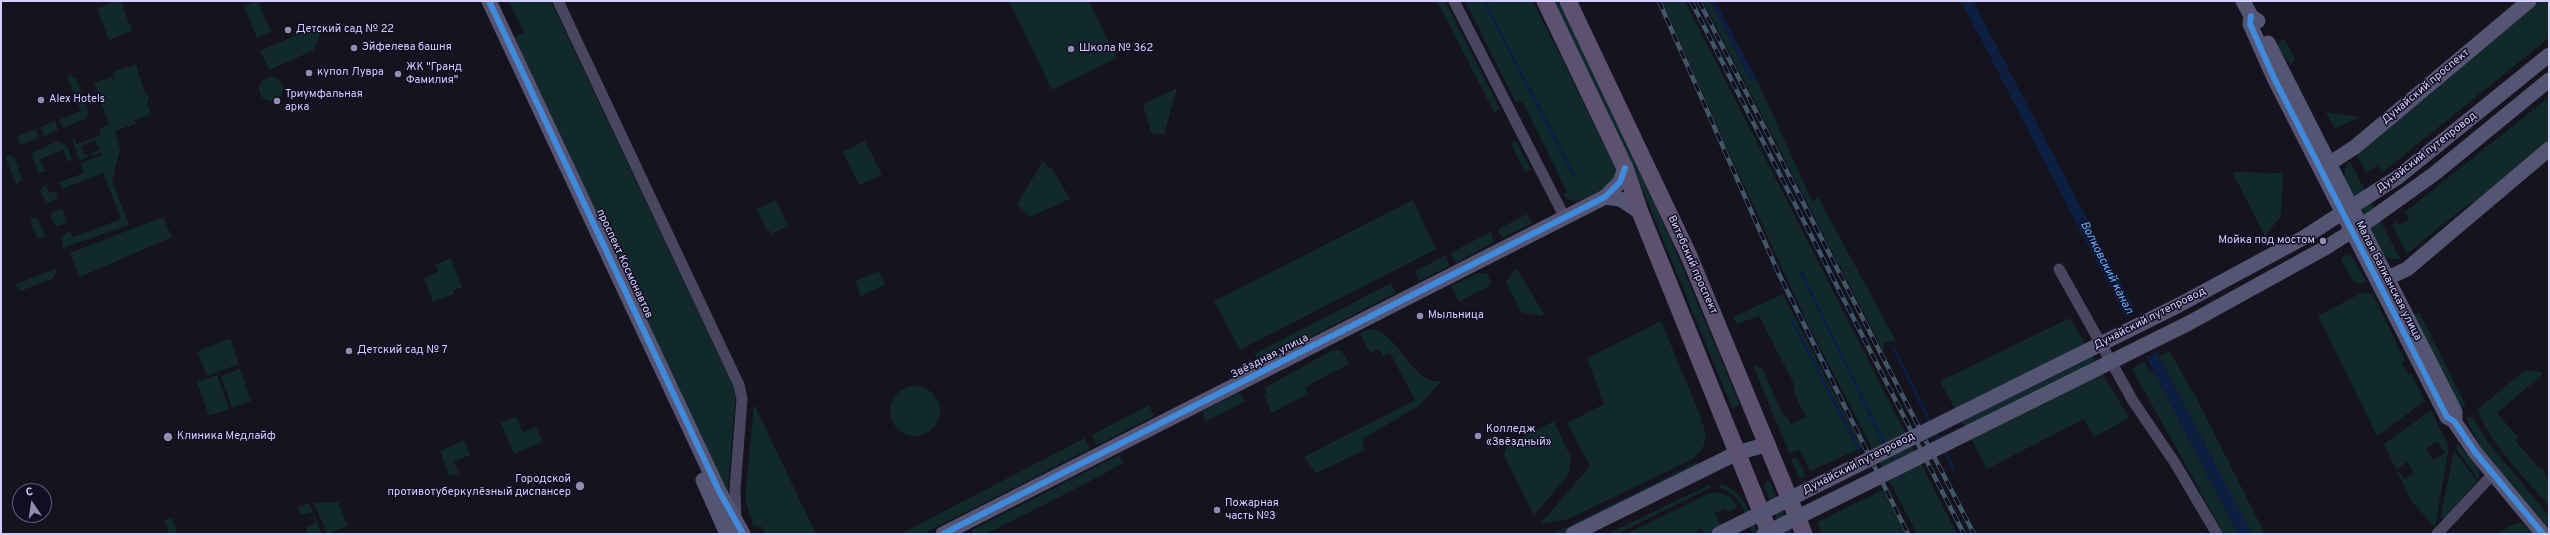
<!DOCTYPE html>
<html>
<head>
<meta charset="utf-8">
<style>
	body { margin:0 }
	#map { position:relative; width:2550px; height:535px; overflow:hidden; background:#14131e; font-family:Overpass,sans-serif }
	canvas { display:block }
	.frame { position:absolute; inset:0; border:2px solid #d5cfff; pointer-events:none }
	.north { position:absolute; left:12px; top:483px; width:40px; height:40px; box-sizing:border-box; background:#110e23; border:1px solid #5f5b7b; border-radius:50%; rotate:347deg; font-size:11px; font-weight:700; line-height:16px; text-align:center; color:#d5cfff }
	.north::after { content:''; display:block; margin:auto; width:14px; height:18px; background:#918db0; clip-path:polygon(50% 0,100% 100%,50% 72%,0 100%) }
</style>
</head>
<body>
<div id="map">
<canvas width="2550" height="535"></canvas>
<div class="frame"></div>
<div class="north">С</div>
</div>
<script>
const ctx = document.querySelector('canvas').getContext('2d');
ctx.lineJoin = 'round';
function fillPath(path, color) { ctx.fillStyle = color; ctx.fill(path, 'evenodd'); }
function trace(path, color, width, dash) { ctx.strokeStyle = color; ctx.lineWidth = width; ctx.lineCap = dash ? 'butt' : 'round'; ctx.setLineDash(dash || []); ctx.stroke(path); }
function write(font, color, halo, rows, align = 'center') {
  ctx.font = font + ' Overpass,sans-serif'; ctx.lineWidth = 3; ctx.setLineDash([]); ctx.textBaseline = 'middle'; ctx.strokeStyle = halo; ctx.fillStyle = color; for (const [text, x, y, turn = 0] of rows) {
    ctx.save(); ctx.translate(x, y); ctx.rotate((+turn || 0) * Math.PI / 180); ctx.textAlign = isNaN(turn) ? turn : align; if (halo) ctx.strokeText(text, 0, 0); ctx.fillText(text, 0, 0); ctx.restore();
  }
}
const green = new Path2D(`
	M117,1H121L132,31L109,40L97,9Z
	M258,1L271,32L257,38L244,6Z
	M509,1H551L736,392L728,490H726L512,38L524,33Z
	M1009,1H1089L1117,58L1052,90Z
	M1437,1H1445L1500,109L1494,112Z
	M1465,1H1533L1616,168V177C1607,188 1582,206 1567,199L1563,194L1567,192L1522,101L1516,103Z
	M1553,1H1559C1626,132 1684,268 1740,405L1732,408L1648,203Z
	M1662,1H1685L1957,534H1917L1810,329L1725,144Z
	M1703,1H1710L1749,78L1754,82L1757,80L1812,201L1818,197L1896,341L1884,343V352Z
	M2540,1H2549V38L2383,172L2377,166L2366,173L2357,155Z
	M322,24L324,25L314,50L269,70L260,51Z
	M2284,38L2295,59L2291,65L2276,46Z
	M136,64L144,91L149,97L147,102L151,114L133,121L137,123L115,131L120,150L112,181L129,225L63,248L61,237L70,231L73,237L121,219L103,173L62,189L59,182L84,173L81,163L102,155L101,152L92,156L91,153L99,150L95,141L81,146L84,155L88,154L89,157L79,160L72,139L74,138L77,144L101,135L99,129L109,124L94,83L111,77L115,80L113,72Z
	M70,75L77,79L89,114L85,119L63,128L59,120L81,111L67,76Z
	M259 89a12 12 0 1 1 24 0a12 12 0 1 1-24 0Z
	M1177,88L1164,135L1151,133L1143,104Z
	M2549,97V141L2483,196L2453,216L2407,254L2392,225L2397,222L2400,225L2409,219L2405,212Z
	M2326,112L2360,117L2335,129Z
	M55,121L58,130L44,136L40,127Z
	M35,129L39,138L20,145L17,136Z
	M58,141L67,146L72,160L68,162L63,150L40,159L45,171L38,173L31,153Z
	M865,141L882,175L859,185L843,152Z
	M1516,141L1531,169L1525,172L1511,144Z
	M9,155L15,158L22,180L16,184L5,156Z
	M1043,161L1049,169L1052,168L1070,199L1030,217L1017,204Z
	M2350,161L2400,259H2390L2381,253L2344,178L2346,165Z
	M2232,172L2283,173L2281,216L2265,236Z
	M46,185H49L46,186L49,193L55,191L58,198L48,203L44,199L40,190Z
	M776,200L788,226L771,234L769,230L767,231L757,209Z
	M1413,200L1436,249L1240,350L1214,301Z
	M62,209L67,223L58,226L54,225L51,216L52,212Z
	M1527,214L1532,223L1503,238L1497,230Z
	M37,217L45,236L37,239L30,220Z
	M163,217L172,237L80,277L70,253Z
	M1491,232L1494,242L1456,263L1450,253Z
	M2350,254L2367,282L2358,284L2353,281L2341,261L2342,257Z
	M1446,255L1449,266L1419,281L1415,271Z
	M451,258L462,287L453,291L454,294L433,302L424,278L438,272L435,265Z
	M57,268L54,278L21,291L14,285Z
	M1514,270H1518L1520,274L1544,314L1541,316L1521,312L1506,282Z
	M879,271L885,285L861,296L855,281Z
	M1478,273L1487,274L1491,282L1489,286L1459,302L1451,286Z
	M1391,283L1396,293L1259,363L1254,354Z
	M2361,293L2373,294L2405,361L2402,363L2408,374L2411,373L2425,401L2377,436L2318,316Z
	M1783,294L1862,448L1810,471L1800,450L1789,453L1753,365L1762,368L1784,417L1787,416L1791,424L1806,417L1795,395L1793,382L1759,316L1737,324L1733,317Z
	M2419,312L2466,406L2460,408L2413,315Z
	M2070,318L2129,418L2094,437L2084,419L1987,469L1940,381Z
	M1661,321L1702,420L1700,421L1701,424H1703C1710,441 1702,454 1687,462L1568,519L1540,524L1590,466L1567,423L1604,404L1587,358Z
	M1372,329C1399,333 1412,385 1441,381L1419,406L1364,438L1362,442L1365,450L1316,473L1304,457L1415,400L1390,353L1383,356L1379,349L1370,353L1360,334L1365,330Z
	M228,339L231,341L239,364L207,376L198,353L200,350Z
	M1341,350L1349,364L1305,387L1308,394L1272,413L1264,396L1267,394L1264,388L1331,351Z
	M2169,351L2195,395L2265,534H2252L2159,356Z
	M2144,361L2150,372L2153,371L2238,534H2224L2132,369Z
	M240,369L251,401L232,408L221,376Z
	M2525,370L2541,372L2542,375L2497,413L2518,437L2515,440L2540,469L2542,468L2546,473L2545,475L2549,480V506C2529,482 2485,439 2478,409Z
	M217,375L229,409L209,416L197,382Z
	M890 411a25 25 0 1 1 50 0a25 25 0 1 1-50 0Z
	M1239,393L1246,401L1205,422L1203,411Z
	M754,404L755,406L816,534H765L762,527L753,525L745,499Z
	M1149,405L1154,416L1097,445L1092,435Z
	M2431,410L2449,447L2435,527L2411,501L2384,444ZM2437,441L2445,453L2433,460L2426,449ZM2407,462L2414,473L2404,479L2397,469Z
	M2472,416L2488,442L2549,516V529L2481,447L2466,419Z
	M516,417L523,432L536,427L543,442L514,454L501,423Z
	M1554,421L1571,458L1569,474L1534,515L1504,455L1507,445Z
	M1085,438L1090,449L923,534H900Z
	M464,440L470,455L454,462L459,474L449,476L440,451Z
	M2457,443L2479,469V480L2456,449Z
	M2454,451L2477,481L2445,518H2440Z
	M1119,455L1123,463L1104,474L986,534H972V530Z
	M1797,457L1806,476L1800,479L1791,460Z
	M1697,462L1700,465L1561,534H1553Z
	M1767,481L1771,483L1792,534H1783L1764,486Z
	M1711,484L1710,488L1617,534H1607Z
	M1720,484C1744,489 1750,514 1758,534H1753C1745,514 1742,495 1720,488Z
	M1883,490L1905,534H1822L1817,522Z
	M1716,492L1730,497L1738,507L1728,512L1725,508L1715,513L1725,534H1704L1701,528L1693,534H1626L1707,494Z
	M338,502L348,526L327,534L314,503Z
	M309,503L322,534H307L306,527L316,523L311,512L301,515L298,507Z
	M172,518L178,534H170L164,521Z
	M2521,522L2533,534H2499L2509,526Z`);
const water = new Path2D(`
	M1710,1H1715L1757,80L1754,82L1749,78Z
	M1961,1H1973L2252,534H2238Z`);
const pier = new Path2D(`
	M2137,311L2159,351L2144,358L2123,318Z`);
const stream = new Path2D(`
	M1484,1L1573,174
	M1801,272L1886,447
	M1791,319L1859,450
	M1893,347L1931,424
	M1934,431L1940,442
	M1944,450L1953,468
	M1890,453L1895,465
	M1899,471L1902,478`);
const street = new Path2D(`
	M558,1L739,385L742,399L735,489L736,518
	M1454,1L1565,218
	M2059,269L2133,401L2175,463L2217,534
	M2437,534L2493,474`);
const secondary = new Path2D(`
	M489,1L719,491L743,534
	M2243,1L2251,16L2258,21
	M2251,16L2250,24L2274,78L2447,417L2454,421L2475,452L2543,534
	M2268,43L2455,412V418
	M2321,169L2355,147L2529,1
	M1605,197L1620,199L1640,212
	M2379,282L2407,269L2549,149
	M703,480L727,534
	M943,534L1605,197L1620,182L1625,168
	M1573,534L1737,453L1768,444`);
const primary = new Path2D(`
	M1545,1L1625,168L1640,212L1770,534
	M1568,1L1689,256L1804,534`);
const rail = new Path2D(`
	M1659,1L1778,272L1908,534
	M1691,1L1964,534
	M1699,1L1974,534`);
const secondaryBridge = new Path2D(`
	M1719,534L2179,305L2303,238L2398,177L2549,55
	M1764,534L2189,323L2325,248L2371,219L2434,174L2549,80`);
const cycleway = new Path2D(`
	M489,1L719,491L743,534
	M2251,16L2250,24L2274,78L2447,417L2454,421L2475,452L2543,534
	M943,534L1605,197L1620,182L1625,168`);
const markers = [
	[288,30,4,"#918db0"],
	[354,48,4,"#918db0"],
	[1071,49,4,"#918db0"],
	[309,73,4,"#918db0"],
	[398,74,4,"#918db0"],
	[41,100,4,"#918db0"],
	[277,101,4,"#918db0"],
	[2323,241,4,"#918db0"],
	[1420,316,4,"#918db0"],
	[349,351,4,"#918db0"],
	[1478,436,4,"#918db0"],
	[168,437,5,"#918db0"],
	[580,486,5,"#918db0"],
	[1217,510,4,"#918db0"]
];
const poiNames = [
	["Детский сад № 22",296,30],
	["Эйфелева башня",362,48],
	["Школа № 362",1079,49],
	["ЖК \"Гранд",406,68],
	["Фамилия\"",406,81],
	["купол Лувра",317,73],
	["Триумфальная",285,95],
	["арка",285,108],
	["Alex Hotels",49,100],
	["Мойка под мостом",2315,241,"right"],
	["Мыльница",1428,316],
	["Детский сад № 7",357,351],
	["Колледж",1486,430],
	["«Звёздный»",1486,443],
	["Клиника Медлайф",177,437],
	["Городской",571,480,"right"],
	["противотуберкулёзный диспансер",571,493,"right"],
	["Пожарная",1225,504],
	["часть №3",1225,517]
];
const streetNames = [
	["Дунайский проспект",2426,87,-40],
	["Дунайский путепровод",2427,153,-38],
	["проспект Космонавтов",624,264,65],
	["Витебский проспект",1692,265,66],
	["Малая Балканская улица",2388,281,63],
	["Дунайский путепровод",2150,319,-27],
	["Звёздная улица",1270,357,-27],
	["Дунайский путепровод",1859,464,-27]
];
const waterNames = [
	["Волковский канал",2106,268,63]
];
fillPath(green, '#11292a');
fillPath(water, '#0c1f41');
fillPath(pier, '#14131e');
trace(stream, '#0c1f41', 3);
trace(street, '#48475f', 11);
trace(secondary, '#555472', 15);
trace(primary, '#5c5170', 17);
trace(rail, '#415768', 4.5);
trace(rail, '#110e23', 3, [9]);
trace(secondaryBridge, '#555472', 15);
trace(cycleway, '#408adc', 6);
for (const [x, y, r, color] of markers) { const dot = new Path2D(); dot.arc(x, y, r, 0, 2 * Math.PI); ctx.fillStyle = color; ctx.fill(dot); trace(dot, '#110e23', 1.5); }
write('11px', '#d5cfff', '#110e23', poiNames, 'left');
write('11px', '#d5cfff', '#110e23', streetNames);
write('italic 12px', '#5db3ff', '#110e23', waterNames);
</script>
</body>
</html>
